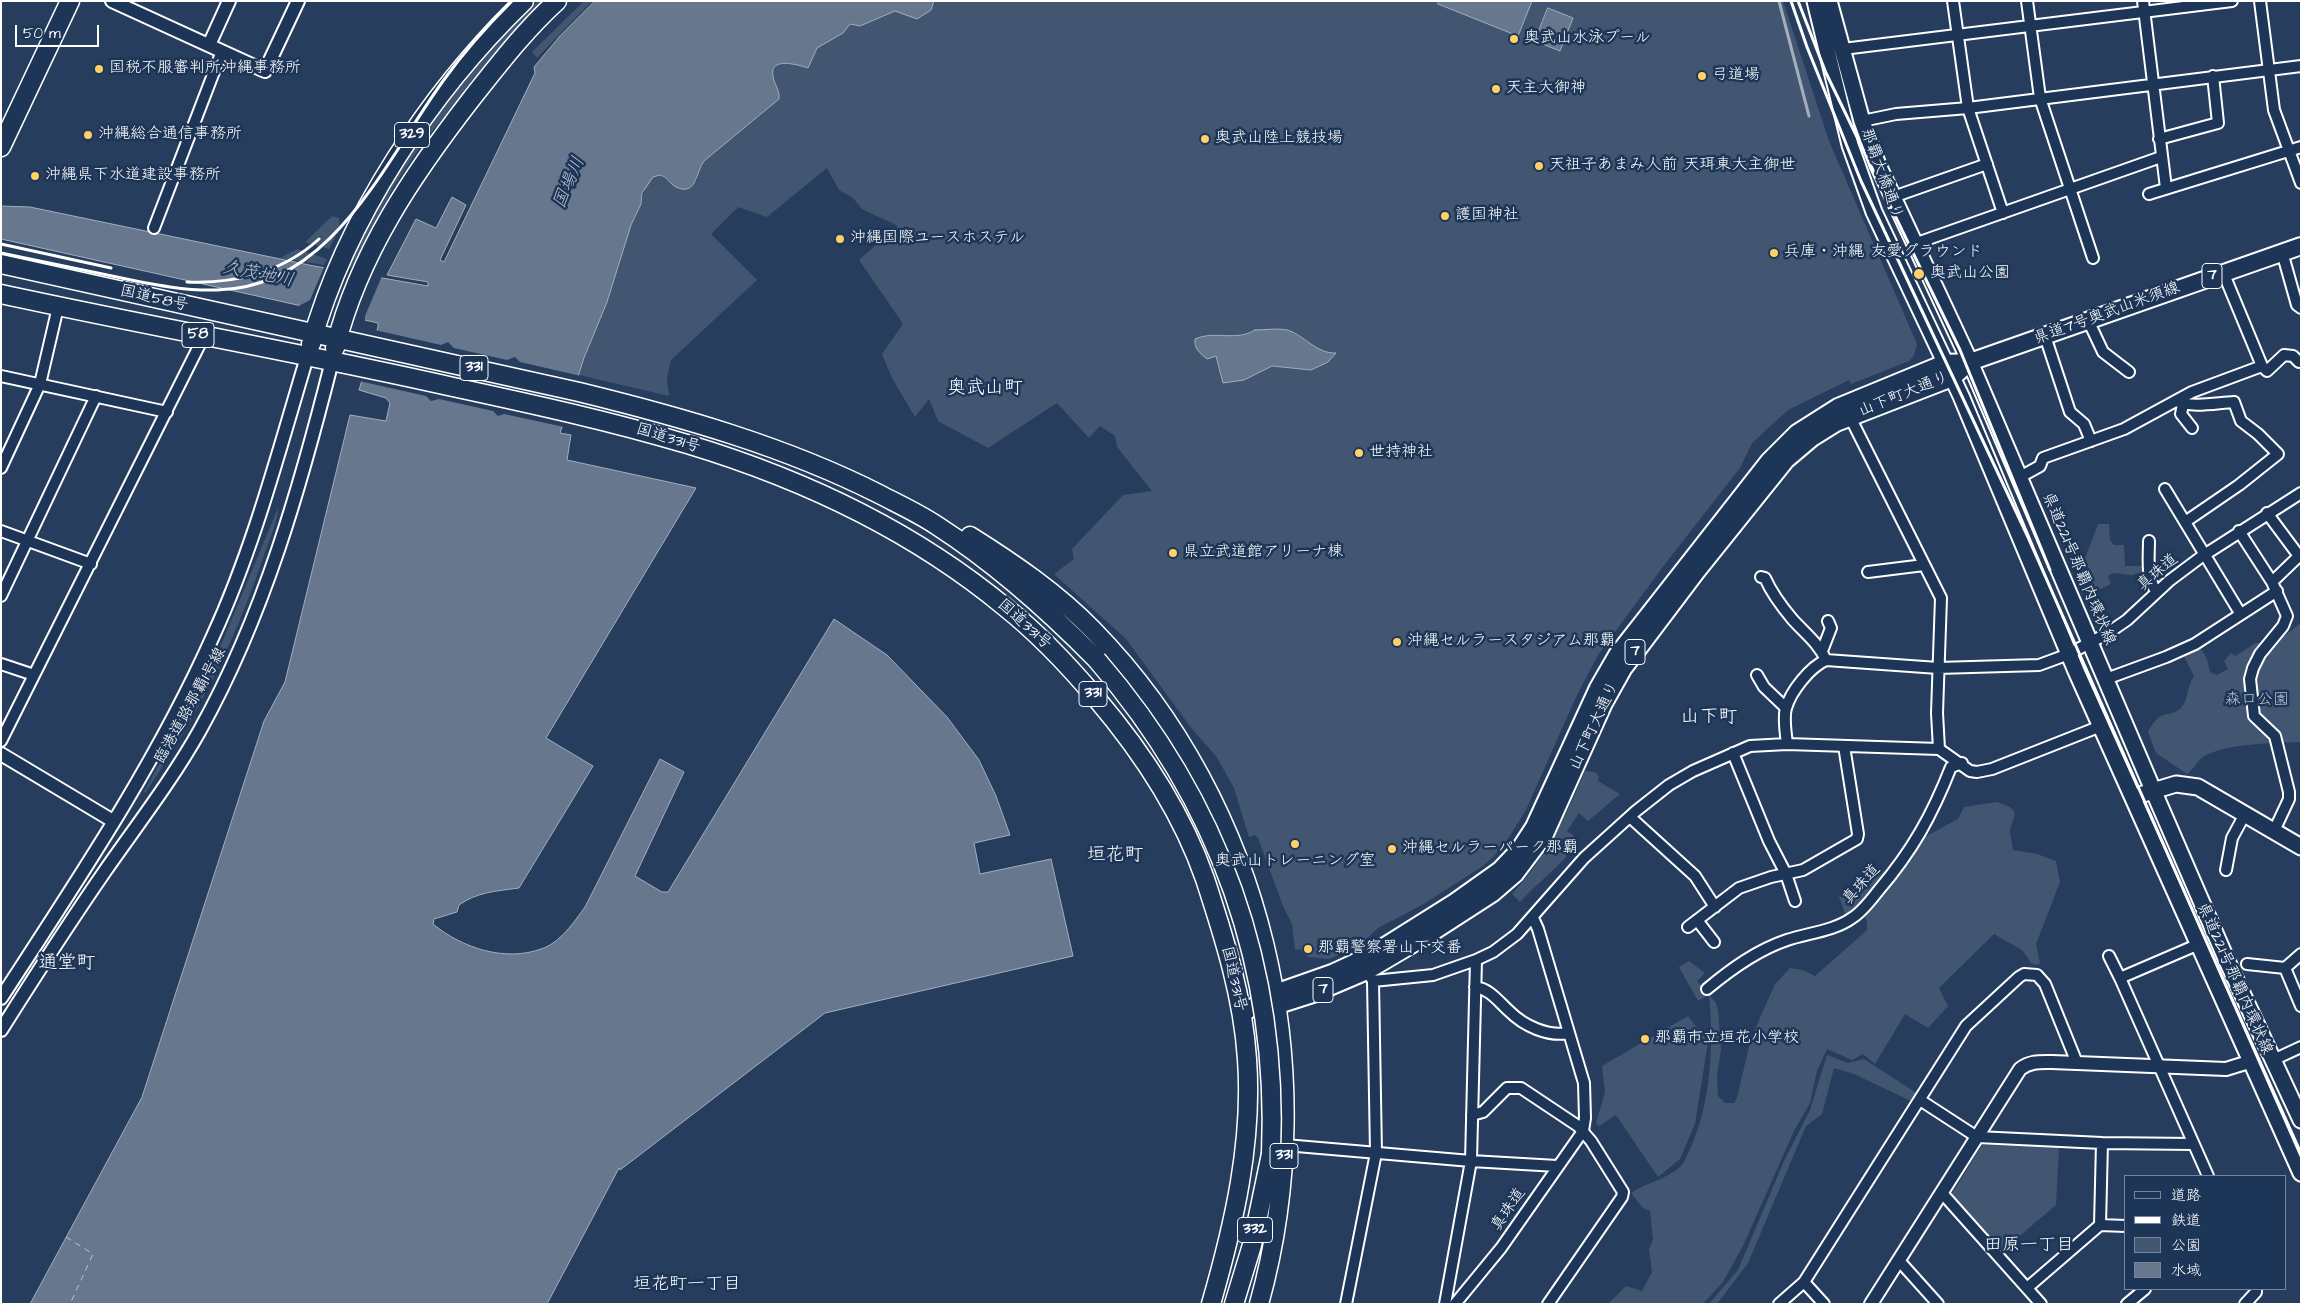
<!DOCTYPE html>
<html>
<head>
<meta charset="utf-8">
<style>
	body { margin:0 }
	#map { position:relative; width:2302px; height:1305px; overflow:hidden; background:#263d5e; font-family:"Architects Daughter","Klee One",sans-serif }
	canvas { display:block }
	.frame { position:absolute; inset:0; border:2px solid #fff; pointer-events:none }
	.legend { position:absolute; left:2124px; top:1175px; width:162px; height:115px; box-sizing:border-box; background:#1d3557; border:1px solid #77869a; margin:0; padding:6px 9px; list-style:none; font-size:15px; color:#fff }
	.legend li { display:flex; align-items:center; gap:10px; height:25px }
	.legend b { width:25px; border:1px solid #77869a }
	.scale { position:absolute; left:15px; top:25px; width:84px; height:22px; box-sizing:border-box; border:2px solid #fff; border-top:0; padding-left:6px; font-size:15px; line-height:18px; white-space:nowrap; color:#fff; -webkit-text-stroke:4px #1d3557; paint-order:stroke }
</style>
</head>
<body>
<div id="map">
<canvas width="2302" height="1305"></canvas>
<div class="frame"></div>
<ul class="legend">
<li><b style="height:6px;background:#1d3557"></b>道路</li>
<li><b style="height:6px;background:#fff"></b>鉄道</li>
<li><b style="height:14px;background:#425672"></b>公園</li>
<li><b style="height:14px;background:#67788e"></b>水域</li>
</ul>
<div class="scale">50 m</div>
</div>
<script>
const ctx = document.querySelector('canvas').getContext('2d');
ctx.lineJoin = 'round';
function fillPath(path, color) { ctx.fillStyle = color; ctx.fill(path, 'evenodd'); }
function trace(path, color, width, dash) { ctx.strokeStyle = color; ctx.lineWidth = width; ctx.lineCap = dash ? 'butt' : 'round'; ctx.setLineDash(dash || []); ctx.stroke(path); }
function write(font, color, halo, rows, align = 'center') {
  ctx.font = font + ' "Architects Daughter","Klee One",sans-serif'; ctx.lineWidth = 5; ctx.setLineDash([]); ctx.textBaseline = 'middle'; ctx.strokeStyle = halo; ctx.fillStyle = color; for (const [text, x, y, turn = 0] of rows) {
    ctx.save(); ctx.translate(x, y); ctx.rotate((+turn || 0) * Math.PI / 180); ctx.textAlign = isNaN(turn) ? turn : align; if (halo) ctx.strokeText(text, 0, 0); ctx.fillText(text, 0, 0); ctx.restore();
  }
}
const green = new Path2D(`
	M538,1H548L486,66L424,141L394,186L351,268L349,267C391,171 461,72 538,1Z
	M584,1H592L537,58L532,52Z
	M935,1H1783L1829,141L1917,344L1914,355L1909,361L1851,384L1849,380L1788,410L1752,443L1740,468L1665,564L1598,655L1575,699L1526,810L1506,842L1495,855L1483,866L1422,905L1378,928L1359,946L1329,959L1308,957L1300,949L1295,950L1292,924L1283,906L1258,838L1255,835L1249,837L1234,788L1216,756L1192,729L1126,639L1054,574L1074,559L1072,549L1123,495L1152,491L1117,447L1115,436L1100,426L1089,438L1057,403L988,448L938,421L929,399L915,417L892,378L882,354L903,324L859,260L898,226L862,209L853,198L839,190L827,168L767,217L738,207L711,234L757,280L671,360L667,378L669,396L579,375L631,225C634,219 638,213 640,206C645,195 642,176 660,175L674,186L697,181L700,167L704,161L779,99C780,89 774,85 773,76C769,56 799,65 808,68L817,48L850,24L860,26L895,11L922,17L926,11L931,9Z
	M332,216L339,218L340,227L329,249L305,242Z
	M297,249L327,259L324,265L280,258Z
	M278,508C278,521 269,541 264,555C236,640 196,719 145,793L144,792L213,664Z
	M2098,524H2109L2110,540L2114,545H2124L2125,566H2144L2145,571L2132,575L2113,573L2108,576L2111,584L2096,591H2085L2078,573L2083,570L2082,566Z
	M2301,623V742C2275,743 2225,743 2203,757C2197,761 2194,769 2187,774L2156,753L2148,732C2162,706 2167,720 2181,708C2188,701 2187,686 2194,676L2184,656V653L2200,647L2207,659L2210,672L2217,675L2228,669L2224,661L2231,653L2235,656L2256,643H2268L2284,636Z
	M1585,771L1595,772L1599,777L1598,781L1620,794L1588,821L1579,813L1567,831L1573,835L1577,843C1560,867 1539,881 1520,902L1512,894C1547,856 1565,818 1585,771Z
	M1997,802C2027,812 2010,816 2010,833C2011,838 2012,844 2013,850L2037,854L2056,861L2060,882L2036,944L2040,963L2037,965L2031,963L2022,950L1994,934L1939,988L1948,1006L1928,1028L1905,1014L1875,1064L1863,1054L1852,1060L1827,1049L1817,1071L1810,1103L1794,1131L1743,1246L1723,1282L1703,1304H1608L1626,1286L1642,1291L1652,1272L1649,1249L1653,1240L1650,1211L1643,1208L1631,1193C1647,1182 1666,1180 1681,1166C1685,1162 1687,1154 1690,1149C1711,1104 1714,1044 1709,995L1698,1001L1679,967L1689,961L1705,973L1697,981L1716,1003L1718,1011L1721,1049L1717,1076L1718,1096L1725,1103H1734L1737,1098L1751,1038L1775,984L1790,968L1803,970L1815,976L1867,930V921L1861,909L1846,917L1839,896L1855,888L1880,867L1886,873L1914,843L1958,819L1964,807Z
	M1688,1016L1708,1042L1695,1124L1680,1159L1658,1177L1616,1115L1599,1126L1596,1123L1605,1092L1602,1066Z
	M1827,1055L1848,1063L1864,1059L1918,1094L1913,1102L1854,1074L1834,1068L1822,1114L1806,1126L1748,1263L1717,1304H1709L1738,1270L1784,1161L1810,1110Z
	M1982,1145L2059,1147L2056,1205L2002,1251L1951,1195Z`);
const water = new Path2D(`
	M595,1H934L931,10L917,19L895,11L860,26L850,24L843,33L817,48L808,68C799,65 769,56 773,76C774,85 780,89 779,99L704,161C696,171 697,197 676,187C670,184 667,177 660,175L653,177L642,193L641,204L631,225L607,302L584,358L560,433L571,435L567,460L696,488L546,738L593,766L519,888C497,891 477,892 459,905L457,912L434,919L433,924C462,948 505,962 541,949C560,943 574,922 585,907L660,759L684,772L635,876L662,892H668L834,619L887,655L947,717L979,760L996,796L1010,835L974,843L980,874L1051,859L1073,956L825,1013L620,1170L619,1168L547,1304H30L142,1097L264,721L285,682L350,415L386,421L390,403L386,398L359,390L378,327V323L1,239V206L30,207L314,266L428,286V282L387,275L416,219L436,228L452,197L466,205L440,260L444,262L535,73L534,67L560,36Z
	M1439,1H1532L1518,36L1438,4Z
	M1548,8L1573,18L1560,51L1535,41Z
	M1255,330C1265,330 1278,328 1287,330C1303,334 1316,354 1336,353L1328,362L1311,370L1272,366L1244,380L1223,383L1216,356L1207,359C1200,353 1194,349 1195,339C1215,330 1236,342 1255,330Z`);
const pier = new Path2D(`
	M325,265L382,276L365,316V324L295,308L310,300Z
	M375,330L441,345L448,342L454,348L507,360L515,357L520,362L581,376L564,427L504,414L498,416L493,411L439,399L431,401L426,396L359,381Z`);
const stream = new Path2D(`
	M1779,1L1809,116`);
const ferry = new Path2D(`
	M66,1237L93,1254L70,1304`);
const minor = new Path2D(`
	M1953,1L1968,108L2003,213
	M2027,1L2040,98L2093,258
	M2143,1L2166,188
	M2260,1L2274,110L2301,183
	M1843,49L2232,1
	M1862,121L1896,114L1968,108L2301,66
	M2159,139L2218,123L2213,76
	M2149,194L2301,147
	M1893,197L1987,164
	M154,228L222,51
	M1914,244L2161,157
	M2282,252L2297,305L2301,308
	M2088,320L2103,352L2129,372
	M2045,336L2070,412L2084,424L2091,441
	M2262,366L2267,371L2284,355L2293,356L2299,362
	M1,376L167,412
	M2176,401C2193,408 2215,403 2234,402L2241,421L2258,434L2278,454L2239,485L2185,522
	M2183,404L2181,414L2192,428
	M1850,417L1941,598L1937,713L1939,749
	M1,468L40,384L58,307
	M2020,477L2040,466L2043,458L2124,429L2192,392L2262,366L2223,272
	M2165,489L2240,613
	M2267,513L2299,556
	M1,531L91,564
	M2239,531L2272,582L2287,616L2283,626L2260,654L2253,668L2250,679L2254,716L2275,736L2289,792V799L2274,831
	M2149,541C2149,558 2146,577 2156,591
	M1868,572L1924,565
	M1761,577L1765,578C1772,594 1782,607 1793,620C1805,633 1819,644 1826,660
	M2272,582L2301,554
	M1,596L96,396
	M1822,651L1831,628L1828,621
	M1,664L34,675
	M1757,675L1764,687L1786,708
	M2106,679L2166,657L2195,644L2277,591
	M1,741L204,336
	M1787,744C1786,734 1783,718 1786,708C1791,691 1810,667 1826,660L1938,668L2039,665L2069,654L2108,633L2127,620L2169,581L2201,557L2301,493
	M1733,753L1769,841L1786,874L1795,901
	M1630,817L1695,876L1715,907
	M2226,870L2232,838L2245,814
	M1697,920L1714,942
	M1688,927L1739,888L1771,877L1803,870L1857,839L1858,834L1844,746
	M2199,944L2120,978L2208,1176
	M2109,956L2120,978
	M2247,964L2285,968L2301,954
	M2285,968L2301,1006
	M1373,981L1433,975L1476,960L1493,952L1517,934L1584,858L1636,811L1669,785L1693,771L1750,746L1787,744L1939,749L1970,771L1977,772L1992,769L2101,726
	M1475,987C1490,989 1498,1001 1509,1011C1524,1026 1548,1037 1569,1033
	M1707,989C1731,969 1757,950 1787,940C1808,933 1834,931 1852,918C1862,912 1871,900 1878,891C1913,850 1932,815 1951,767L1962,763
	M2273,1060L2301,1047
	M1920,1100L1977,1137L2102,1143L2193,1144
	M1472,1115L1483,1112L1507,1088H1521L1578,1126L1591,1141L1623,1192L1622,1197L1548,1304
	M1285,1145L1471,1161L1557,1166
	M1942,1193L2041,1304
	M2100,1225L2102,1143
	M1897,1262L1903,1265L1938,1304
	M1804,1282L1824,1304
	M2027,1288L2100,1225L2126,1226
	M1346,1304L1376,1153L1373,981L1370,976
	M1445,1304L1471,1161L1476,960
	M1455,1304L1501,1248L1583,1131L1585,1118L1584,1083L1538,929L1533,918
	M1779,1304L1804,1282L1966,1026L2019,977L2024,974L2037,975L2045,984L2077,1063
	M2127,1304L2145,1289
	M2245,1304L2256,1292V1289`);
const tertiary = new Path2D(`
	M112,1L265,71L298,1
	M209,45L229,1
	M1,754L113,821
	M1,998C77,881 156,764 213,636C254,547 279,450 307,357
	M1,1030C35,976 69,923 105,871C137,825 172,780 200,730C264,615 300,488 332,361
	M1871,1304L2020,1069C2030,1061 2040,1062 2052,1062L2226,1069L2252,1061`);
const secondary = new Path2D(`
	M1815,1L1850,145L1874,212L1961,396L2076,671L2301,1173
	M1829,1L1862,121L1878,165L1970,362L2153,790L2228,963L2301,1120
	M2143,794L2176,784L2198,787L2301,847`);
const primary = new Path2D(`
	M1263,1010L1313,994L1367,971L1428,935L1493,893L1515,874L1545,834L1604,703L1623,669L1697,571L1786,460L1812,438L1836,423L1952,378L1970,362
	M1242,1014L1275,993L1332,973L1369,956L1455,902L1500,870L1519,850L1534,827L1598,688L1617,655L1769,461L1797,433L1838,407L1945,363L1970,362L2301,246`);
const trunk = new Path2D(`
	M1,147L70,1
	M1,264L579,392C681,417 784,446 879,494C898,504 918,513 936,525C995,563 1048,610 1097,660
	M1,294C152,327 303,353 453,387C532,404 610,421 687,444C800,478 913,531 1005,607C1039,634 1069,666 1096,698C1142,752 1182,813 1205,879C1224,937 1243,997 1247,1059C1253,1142 1234,1224 1211,1304
	M311,344C346,218 430,92 524,1
	M335,348C359,253 413,174 472,98C499,64 525,30 557,1
	M970,536C1013,563 1057,593 1093,630C1264,805 1324,1070 1259,1304
	M1234,1304L1252,1245L1271,1154`);
const rail = new Path2D(`
	M1791,1L1807,47L1861,181L2027,535L2301,1156
	M1798,1L1826,73L1960,350L2050,570
	M1,244L111,268
	M1,253C38,261 75,268 112,276C147,283 181,291 217,290C332,288 385,161 443,81C463,53 487,26 512,1
	M187,282C235,284 283,272 319,239`);
const trunkBridge = new Path2D(`
	M1097,660C1219,801 1279,968 1271,1154`);
const markers = [
	[1514,39,5,"#ffd166"],
	[99,69,5,"#ffd166"],
	[1702,76,5,"#ffd166"],
	[1496,89,5,"#ffd166"],
	[88,135,5,"#ffd166"],
	[1205,139,5,"#ffd166"],
	[1539,166,5,"#ffd166"],
	[35,176,5,"#ffd166"],
	[1445,216,5,"#ffd166"],
	[840,239,5,"#ffd166"],
	[1774,253,5,"#ffd166"],
	[1919,274,6,"#ffd166"],
	[1359,453,5,"#ffd166"],
	[1173,553,5,"#ffd166"],
	[1397,642,5,"#ffd166"],
	[1295,844,5,"#ffd166"],
	[1392,849,5,"#ffd166"],
	[1308,949,5,"#ffd166"],
	[1645,1039,5,"#ffd166"]
];
const shields = [
	[412,135,35],
	[2212,276,20],
	[198,335,32],
	[474,368,28],
	[1635,652,20],
	[1093,694,28],
	[1323,990,20],
	[1284,1156,28],
	[1255,1230,35]
];
const shieldNames = [
	["329",412,135],
	["7",2212,276],
	["58",198,335],
	["331",474,368],
	["7",1635,652],
	["331",1093,694],
	["7",1323,990],
	["331",1284,1156],
	["332",1255,1230]
];
const poiNames = [
	["奥武山水泳プール",1524,39],
	["国税不服審判所沖縄事務所",109,69],
	["弓道場",1712,76],
	["天主大御神",1506,89],
	["沖縄総合通信事務所",98,135],
	["奥武山陸上競技場",1215,139],
	["天祖子あまみ人前 天珥東大主御世",1549,166],
	["沖縄県下水道建設事務所",45,176],
	["護国神社",1455,216],
	["沖縄国際ユースホステル",850,239],
	["兵庫・沖縄 友愛グラウンド",1784,253],
	["奥武山公園",1930,274],
	["世持神社",1369,453],
	["県立武道館アリーナ棟",1183,553],
	["沖縄セルラースタジアム那覇",1407,642],
	["沖縄セルラーパーク那覇",1402,849],
	["奥武山トレーニング室",1295,862,"center"],
	["那覇警察署山下交番",1318,949],
	["那覇市立垣花小学校",1655,1039]
];
const streetNames = [
	["那覇大橋通り",1881,174,70],
	["国道58号",154,299,13],
	["県道7号奥武山米須線",2107,314,-20],
	["山下町大通り",1904,395,-22],
	["国道331号",668,439,17],
	["県道221号那覇内環状線",2078,569,67],
	["真珠道",2158,573,-40],
	["国道331号",1024,625,42],
	["臨港道路那覇1号線",191,706,-61],
	["山下町大通り",1595,726,-65],
	["真珠道",1862,885,-48],
	["国道331号",1233,979,77],
	["県道221号那覇内環状線",2234,979,66],
	["真珠道",1509,1210,-56]
];
const parkNames = [
	["森口公園",2257,701]
];
const waterNames = [
	["国場川",570,183,-67],
	["久茂地川",258,275,11]
];
const neighbourhoodNames = [
	["田原一丁目",2029,1246],
	["垣花町一丁目",687,1285]
];
const quarterNames = [
	["奥武山町",985,389],
	["山下町",1709,718],
	["垣花町",1115,856],
	["通堂町",67,964]
];
fillPath(green, '#425672');
fillPath(water, '#67788e');
trace(water, '#a4aebb', 1);
fillPath(pier, '#263d5e');
trace(stream, '#a4aebb', 3);
trace(ferry, '#bbc2cc', 1, [6, 5]);
trace(minor, '#fff', 14);
trace(tertiary, '#fff', 16);
trace(secondary, '#fff', 19);
trace(primary, '#fff', 20);
trace(trunk, '#fff', 21);
trace(minor, '#1d3557', 10);
trace(tertiary, '#1d3557', 12);
trace(secondary, '#1d3557', 15);
trace(primary, '#1d3557', 16);
trace(trunk, '#1d3557', 18);
trace(rail, '#fff', 3);
trace(trunkBridge, '#fff', 21, []);
trace(trunkBridge, '#1d3557', 18);
for (const [x, y, r, color] of markers) { const dot = new Path2D(); dot.arc(x, y, r, 0, 2 * Math.PI); ctx.fillStyle = color; ctx.fill(dot); trace(dot, '#1d3557', 2); }
for (const [x, y, w] of shields) { const box = new Path2D(); box.roundRect(x - w / 2, y - 12.5, w, 25, 4); ctx.fillStyle = '#1d3557'; ctx.fill(box); trace(box, '#fff', 1); }
write('bold 15px', '#fff', null, shieldNames);
write('16px', '#fff', '#1d3557', poiNames, 'left');
write('16px', '#fff', '#1d3557', streetNames);
write('16px', '#bdc4ce', '#1d3557', parkNames);
write('italic 18px', '#bbc2cc', '#1d3557', waterNames);
write('18px', '#fff', '#1d3557', neighbourhoodNames);
write('19px', '#fff', '#1d3557', quarterNames);
</script>
</body>
</html>
